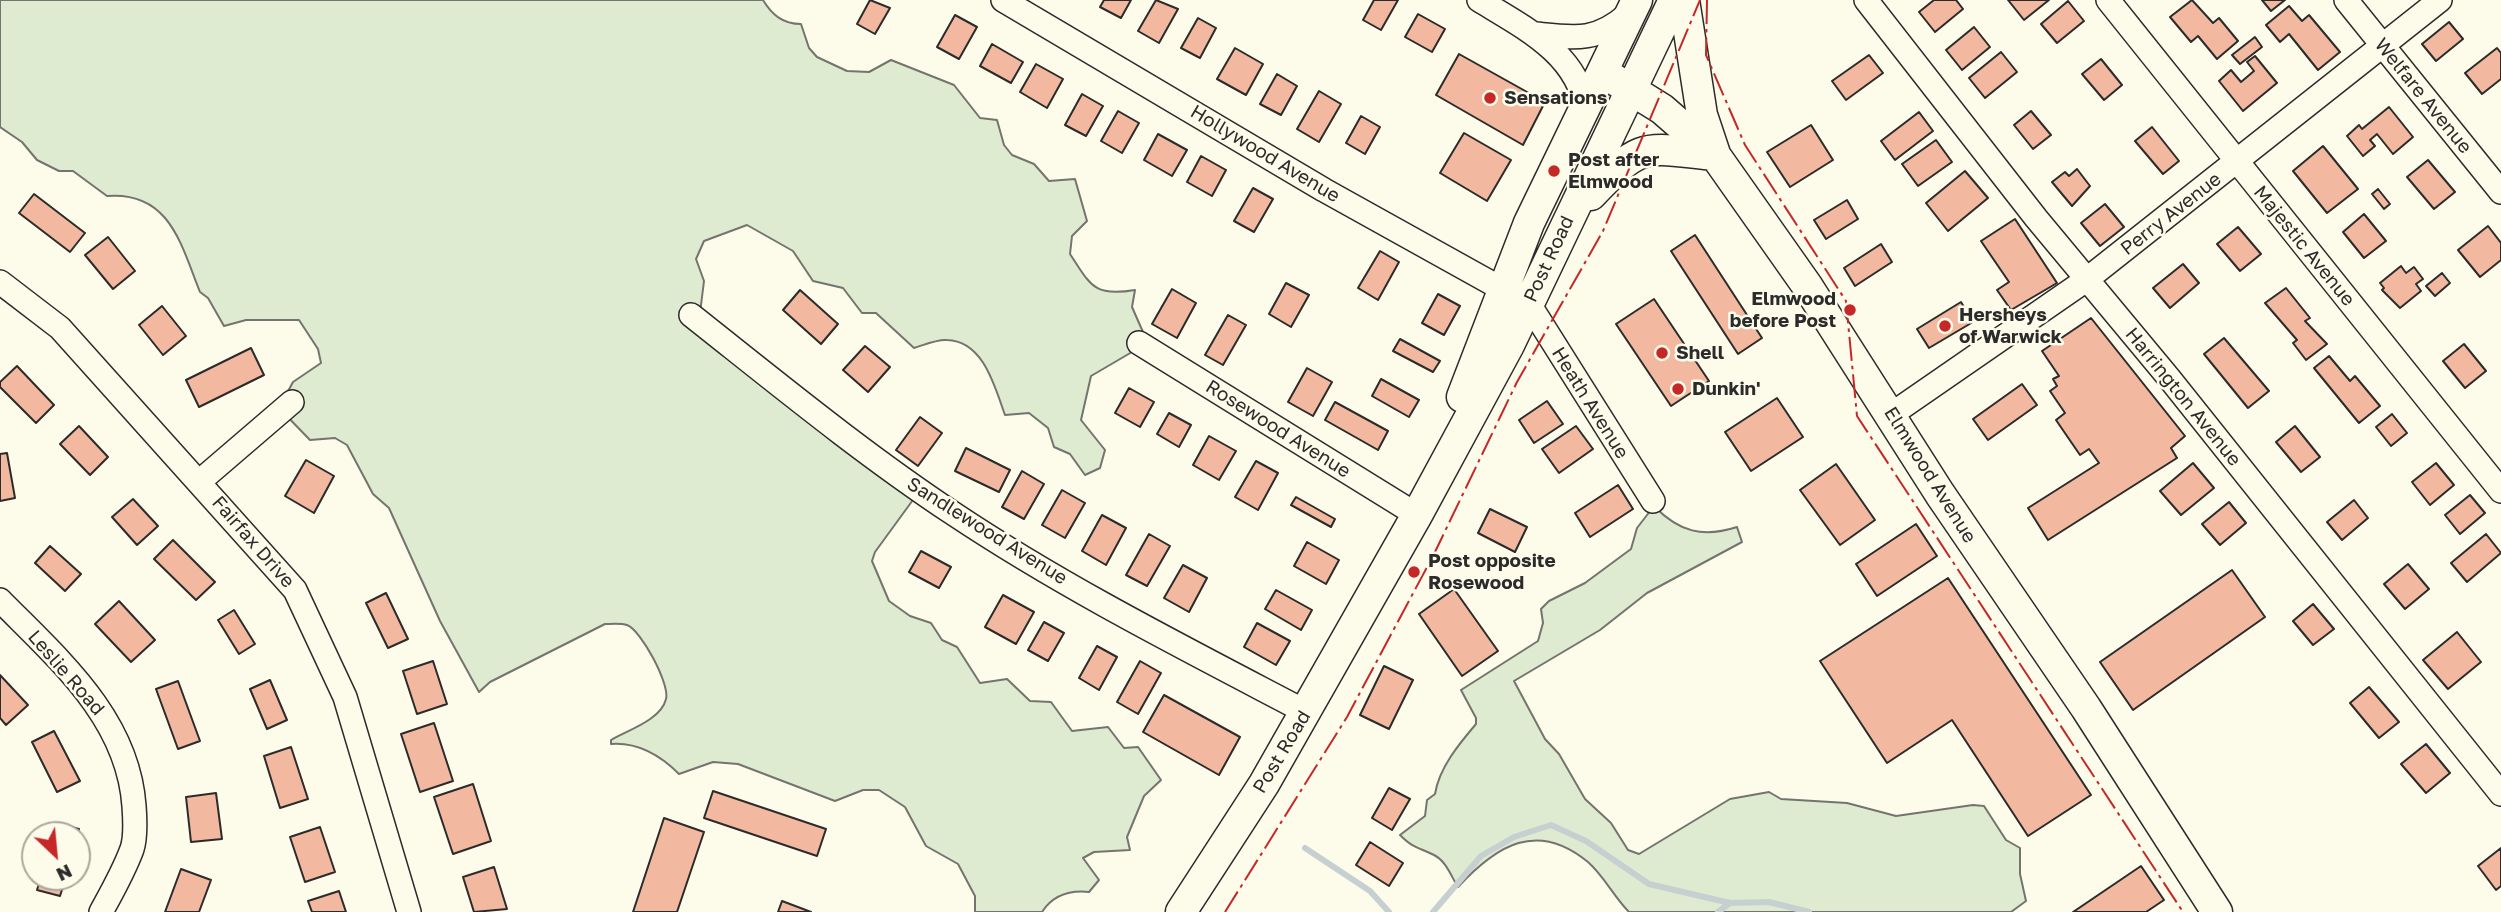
<!DOCTYPE html>
<html>
<head>
<meta charset="utf-8">
<style>
	body { margin:0 }
	#map { position:relative; width:2501px; height:912px; overflow:hidden; background:#fdfbea; font-family:"Golos Text",sans-serif }
	canvas { display:block }
	.north { position:absolute; left:21px; top:821px; width:70px; height:70px; box-sizing:border-box; background:#fdfbea; border:2px solid #a9a89e; border-radius:50%; rotate:154deg; font-size:19px; font-weight:700; line-height:28px; text-align:center; color:#2b2b2b }
	.north::after { content:''; display:block; margin:auto; width:24px; height:32px; background:#c62828; clip-path:polygon(50% 0,100% 100%,50% 72%,0 100%) }
</style>
</head>
<body>
<div id="map">
<canvas width="2501" height="912"></canvas>
<div class="north">N</div>
</div>
<script>
const ctx = document.querySelector('canvas').getContext('2d');
ctx.lineJoin = 'round';
function fillPath(path, color) { ctx.fillStyle = color; ctx.fill(path, 'evenodd'); }
function trace(path, color, width, dash) { ctx.strokeStyle = color; ctx.lineWidth = width; ctx.lineCap = dash ? 'butt' : 'round'; ctx.setLineDash(dash || []); ctx.stroke(path); }
function write(font, color, halo, rows, align = 'center') {
  ctx.font = font + ' "Golos Text",sans-serif'; ctx.lineWidth = 5; ctx.setLineDash([]); ctx.textBaseline = 'middle'; ctx.strokeStyle = halo; ctx.fillStyle = color; for (const [text, x, y, turn = 0] of rows) {
    ctx.save(); ctx.translate(x, y); ctx.rotate((+turn || 0) * Math.PI / 180); ctx.textAlign = isNaN(turn) ? turn : align; if (halo) ctx.strokeText(text, 0, 0); ctx.fillText(text, 0, 0); ctx.restore();
  }
}
const green = new Path2D(`
	M0,0H763C772,15 783,24 801,24L809,48L817,57L847,71L869,72L891,60L954,85L980,118L997,120L1004,145L1012,155L1034,164L1049,181L1075,179L1087,221L1072,236L1070,254C1091,286 1094,297 1135,290L1132,307L1150,348L1149,356L1132,352L1091,376L1081,420L1105,450L1100,468L1085,475L1070,454L1054,447L1048,428L1029,413L1005,415C995,388 984,341 947,340C937,339 924,345 914,348L876,313H862L843,288L813,281L793,251L747,225L704,241L696,259L704,281L699,321L918,493L875,552L872,561L889,601L910,616L931,623L942,640L957,647L980,683L1007,679L1030,701L1051,702L1072,731L1108,727L1124,748L1138,747L1161,780L1144,796L1127,837L1130,850L1094,852L1083,858L1099,880L1089,892C1069,890 1053,895 1042,912H975V896L958,864L926,846L905,807L879,790H863L835,801L738,764L713,762L679,774C660,755 638,742 611,744V740C628,730 661,720 666,699C670,684 641,630 627,625C621,623 611,624 605,624L490,682L479,692L440,621L389,508L373,494L347,445L335,438L310,440L279,408L293,382L321,363L318,349L299,320H246L224,326L208,298L200,292C181,245 170,191 107,196L73,171H59L37,160L22,142L0,127Z
	M1654,506C1679,532 1703,538 1737,527L1742,542L1647,593L1600,630L1514,681L1545,739L1559,754L1585,799L1611,823L1628,850L1639,854L1730,799L1769,792L1781,799L1847,803L1896,816L1973,805L1984,806L2006,840L2020,848V874L2026,901L2011,912H1629C1614,897 1604,876 1588,862C1537,820 1497,845 1458,887C1451,876 1446,861 1434,855C1418,847 1414,849 1400,835L1425,816L1427,800L1435,794C1439,768 1459,744 1476,724V718L1461,690L1538,641L1543,623L1541,609L1549,601L1585,583L1631,549L1637,528Z`);
const stream = new Path2D(`
	M1305,848L1370,891L1389,912
	M1433,912L1481,856L1514,837L1551,825L1586,841L1649,884L1730,903L1769,902L1809,912
	M1718,912L1730,903`);
const building = new Path2D(`
	M870,0L890,8L875,34L857,24Z
	M1104,0H1131L1121,18L1100,7Z
	M1156,0L1178,9L1159,43L1138,31Z
	M1374,0H1398L1381,30L1363,20Z
	M1934,0H1956L1963,9L1935,32L1919,12Z
	M2008,0H2049L2024,20Z
	M2192,0L2213,23L2219,18L2238,41L2217,59L2198,36L2191,42L2170,17Z
	M2262,0H2285L2271,11Z
	M2068,1L2084,21L2057,43L2041,24Z
	M2289,6L2302,21L2309,15L2340,52L2318,70L2289,34L2280,42L2266,25Z
	M1418,14L1445,29L1432,52L1405,37Z
	M955,15L977,27L959,59L937,47Z
	M1198,18L1216,28L1200,58L1181,48Z
	M2449,22L2463,39L2436,61L2422,44Z
	M1974,27L1990,47L1962,70L1946,50Z
	M2255,37L2262,47L2240,64L2232,55Z
	M992,44L1023,62L1011,83L980,66Z
	M1235,48L1263,64L1246,95L1217,79Z
	M2497,48L2501,53V79L2482,94L2465,73Z
	M2001,52L2017,72L1985,98L1969,78Z
	M1459,54L1545,102L1523,145L1436,95Z
	M1869,55L1883,73L1846,100L1832,81Z
	M2255,56L2277,83L2243,111L2219,81L2231,70L2241,82L2254,71L2247,62Z
	M2101,59L2122,85L2104,100L2082,74Z
	M1036,64L1063,79L1047,108L1020,92Z
	M1277,74L1297,86L1281,115L1260,104Z
	M1319,91L1341,104L1319,142L1297,129Z
	M1082,94L1103,106L1086,136L1065,125Z
	M2389,107L2413,137L2393,154L2377,134L2370,140L2375,146L2363,156L2347,136L2359,125L2362,129Z
	M1118,111L1139,123L1122,153L1101,141Z
	M2031,111L2051,135L2033,149L2014,125Z
	M1919,112L1933,131L1895,160L1881,141Z
	M1361,116L1380,127L1365,154L1346,143Z
	M1811,125L1833,160L1790,187L1767,152Z
	M2152,127L2179,161L2163,174L2135,141Z
	M1464,133L1511,160L1487,201L1440,173Z
	M1158,134L1187,150L1172,176L1144,160Z
	M1936,140L1952,162L1918,186L1902,164Z
	M2323,146L2358,189L2327,213L2293,171Z
	M1201,156L1226,170L1212,196L1187,182Z
	M2428,160L2455,192L2434,209L2407,177Z
	M2077,169L2090,186L2072,206L2052,182L2065,172L2069,176Z
	M1965,171L1988,198L1948,231L1926,203Z
	M1253,188L1273,199L1254,232L1234,221Z
	M2378,189L2390,204L2384,209L2372,194Z
	M34,194L85,233L70,252L19,213Z
	M1847,200L1858,219L1826,239L1814,220Z
	M2105,204L2124,227L2100,246L2081,223Z
	M2364,214L2386,241L2364,258L2343,232Z
	M2015,219L2057,283L2011,310L1997,290L2009,282L1981,241Z
	M2488,226L2501,243V260L2480,277L2458,250Z
	M2238,227L2261,254L2240,271L2217,244Z
	M1695,235L1762,338L1738,354L1671,251Z
	M108,237L135,271L113,289L85,255Z
	M1881,244L1892,262L1855,286L1844,268Z
	M1380,251L1399,262L1378,300L1358,288Z
	M2183,264L2199,283L2170,308L2153,288Z
	M2401,266L2406,273L2414,267L2423,279L2416,284L2421,291L2400,308L2382,290L2384,288L2380,283Z
	M2442,273L2450,283L2435,296L2426,286Z
	M1286,283L1309,295L1291,327L1269,314Z
	M2286,288L2310,318L2305,321L2327,344L2306,360L2293,343L2297,340L2265,303Z
	M1172,289L1196,303L1177,338L1152,324Z
	M800,290L838,324L821,344L783,310Z
	M1438,294L1460,306L1444,335L1422,323Z
	M1654,299L1709,381L1671,406L1616,324Z
	M1961,302L1973,322L1929,348L1917,329Z
	M162,306L186,336L163,355L139,325Z
	M1228,315L1246,325L1223,365L1205,355Z
	M2091,318L2185,436L2171,448L2177,458L2048,540L2028,508L2099,463L2089,449L2080,455L2056,420L2065,413L2050,391L2057,386L2053,379L2059,376L2042,351Z
	M2224,338L2269,391L2248,408L2204,354Z
	M1400,339L1440,361L1433,372L1393,351Z
	M2464,344L2486,371L2465,388L2443,361Z
	M865,346L890,367L868,392L843,370Z
	M251,348L264,375L199,407L186,380Z
	M2329,356L2350,381L2355,376L2380,406L2359,423L2314,368Z
	M17,366L54,405L36,423L0,387V382Z
	M1307,368L1332,382L1313,416L1288,402Z
	M1381,379L1419,400L1409,417L1372,396Z
	M2022,384L2037,405L1988,440L1973,419Z
	M1129,388L1154,402L1140,427L1115,413Z
	M1777,398L1803,437L1751,471L1725,432Z
	M1547,401L1563,424L1534,443L1519,420Z
	M1335,402L1388,431L1378,450L1325,420Z
	M1169,413L1191,425L1179,447L1157,434Z
	M2392,414L2407,433L2391,446L2376,427Z
	M920,417L942,433L918,466L896,450Z
	M79,426L108,457L90,475L60,444Z
	M1576,426L1593,449L1559,473L1542,449Z
	M2295,426L2320,457L2301,472L2276,442Z
	M1209,436L1236,451L1219,480L1193,465Z
	M966,448L1010,470L999,492L955,471Z
	M7,453L15,498L0,501V454Z
	M306,460L334,476L314,513L285,496Z
	M1256,461L1278,473L1258,510L1235,497Z
	M2193,463L2214,488L2181,515L2160,491Z
	M2436,463L2454,485L2430,505L2412,482Z
	M1836,464L1875,520L1840,545L1800,490Z
	M1022,471L1044,484L1024,519L1002,507Z
	M1618,485L1633,509L1590,537L1575,513Z
	M1062,490L1085,503L1065,538L1042,525Z
	M2470,495L2485,513L2460,534L2445,515Z
	M1296,497L1335,519L1331,527L1291,505Z
	M133,499L158,526L137,545L112,517Z
	M2354,500L2368,518L2342,540L2327,522Z
	M2229,502L2246,523L2220,545L2202,524Z
	M1490,509L1527,527L1515,552L1478,533Z
	M1102,515L1126,528L1106,565L1082,551Z
	M1916,524L1937,556L1877,596L1856,564Z
	M1149,534L1170,546L1147,586L1126,575Z
	M2486,534L2501,553L2467,582L2451,563Z
	M173,540L215,582L196,600L154,559Z
	M1307,542L1339,560L1326,584L1294,566Z
	M50,546L81,574L65,591L35,563Z
	M921,551L951,567L939,588L909,572Z
	M2408,564L2429,589L2405,609L2384,584Z
	M1183,565L1207,578L1189,612L1164,598Z
	M2232,570L2265,617L2133,710L2100,662Z
	M1948,578L2091,795L2028,836L1952,720L1887,763L1820,661Z
	M1454,589L1498,651L1462,676L1419,614Z
	M1276,590L1312,610L1301,630L1265,609Z
	M386,593L408,639L388,648L366,603Z
	M1003,595L1034,612L1016,644L985,627Z
	M119,601L155,640L131,662L95,624Z
	M2313,604L2334,629L2313,645L2293,621Z
	M234,610L255,644L239,654L218,620Z
	M1044,622L1064,633L1048,661L1028,650Z
	M1257,623L1290,641L1276,665L1244,647Z
	M2457,632L2481,662L2448,689L2423,660Z
	M1097,646L1117,657L1099,690L1079,678Z
	M433,661L447,704L417,714L403,671Z
	M1140,661L1161,673L1138,714L1117,702Z
	M1384,666L1413,680L1389,729L1360,715Z
	M0,675L28,705L6,725L0,718Z
	M270,680L287,720L267,729L250,689Z
	M178,681L200,741L178,749L156,689Z
	M2369,687L2399,722L2379,738L2350,703Z
	M1164,695L1240,737L1219,775L1143,732Z
	M434,723L453,781L420,792L401,734Z
	M54,731L80,781L57,792L32,742Z
	M2426,744L2450,773L2426,793L2401,764Z
	M291,747L308,799L280,808L264,756Z
	M473,784L491,841L453,854L434,797Z
	M1389,788L1410,799L1392,830L1372,818Z
	M713,791L826,829L817,856L704,818Z
	M216,793L222,839L191,842L186,797Z
	M664,818L704,832L677,912H633Z
	M56,823L79,829L77,836L53,835Z
	M320,827L335,872L305,882L290,837Z
	M1370,842L1403,863L1389,886L1356,865Z
	M2501,848V886L2496,890L2478,866Z
	M2141,866L2164,900L2146,912H2073Z
	M494,867L507,909L474,912L463,877Z
	M181,869L211,880L199,912H165Z
	M41,877H66L60,896L37,890Z
	M339,891L346,912H312L308,901Z
	M782,901L811,912H778Z`);
const minor = new Path2D(`
	M1003,0L1324,190L1529,304L1653,501
	M1479,0C1523,27 1579,54 1586,111
	M1866,0L2036,218L2169,378L2501,794
	M2108,0L2501,491
	M2346,0L2501,192
	M1536,34C1575,38 1596,42 1627,15
	M0,282L60,328L295,590L345,697L409,912
	M691,315C777,383 862,453 954,514C1065,588 1188,650 1306,712
	M1139,343L1417,515
	M1892,414L2086,280L2440,0
	M200,481L292,402
	M0,600C58,659 128,718 134,806C135,819 136,837 132,849C124,871 112,892 101,912`);
const major = new Path2D(`
	M1684,0L1702,115L1715,154
	M1604,73L1662,109L1715,155L1808,287L1940,494L2086,708L2217,912
	M1591,195C1643,140 1643,148 1715,155
	M1462,397L1529,223L1637,0
	M1181,912L1264,784L1417,515L1509,345L1674,0`);
const power = new Path2D(`
	M1707,0L1706,55L1745,145L1846,301L1857,416L2183,912
	M1225,912L1347,717L1434,554L1517,382L1603,231L1700,0`);
const markers = [
	[1490,98,7,"#c62828"],
	[1554,171,7,"#c62828"],
	[1850,310,7,"#c62828"],
	[1945,326,7,"#c62828"],
	[1662,353,7,"#c62828"],
	[1678,389,7,"#c62828"],
	[1414,572,7,"#c62828"]
];
const streetNames = [
	["Welfare Avenue",2423,96,51],
	["Hollywood Avenue",1265,154,31],
	["Perry Avenue",2171,214,-38],
	["Majestic Avenue",2304,246,51],
	["Post Road",1549,259,-65],
	["Harrington Avenue",2183,397,51],
	["Heath Avenue",1590,403,58],
	["Rosewood Avenue",1278,429,32],
	["Elmwood Avenue",1930,475,58],
	["Sandlewood Avenue",987,531,32],
	["Fairfax Drive",253,542,49],
	["Leslie Road",66,673,49],
	["Post Road",1282,752,-59]
];
const poiNames = [
	["Sensations",1504,98],
	["Post after",1568,160],
	["Elmwood",1568,182],
	["Elmwood",1836,299,"right"],
	["before Post",1836,321,"right"],
	["Hersheys",1959,315],
	["of Warwick",1959,337],
	["Shell",1676,353],
	["Dunkin'",1692,389],
	["Post opposite",1428,561],
	["Rosewood",1428,583]
];
fillPath(green, '#deebd1');
trace(green, '#74746e', 2);
trace(stream, '#c7d0d0', 6);
fillPath(building, '#f2b8a0');
trace(building, '#2b2b2b', 2);
trace(minor, '#2b2b2b', 26);
trace(major, '#2b2b2b', 33);
trace(minor, '#fdfbea', 23);
trace(major, '#fdfbea', 30);
trace(power, '#c62828', 2, [24, 5, 3.5, 5]);
for (const [x, y, r, color] of markers) { const dot = new Path2D(); dot.arc(x, y, r, 0, 2 * Math.PI); ctx.fillStyle = color; ctx.fill(dot); trace(dot, '#fdfbea', 2.5); }
write('19px', '#2b2b2b', '#fdfbea', streetNames);
write('bold 19px', '#2b2b2b', '#fdfbea', poiNames, 'left');
</script>
</body>
</html>
